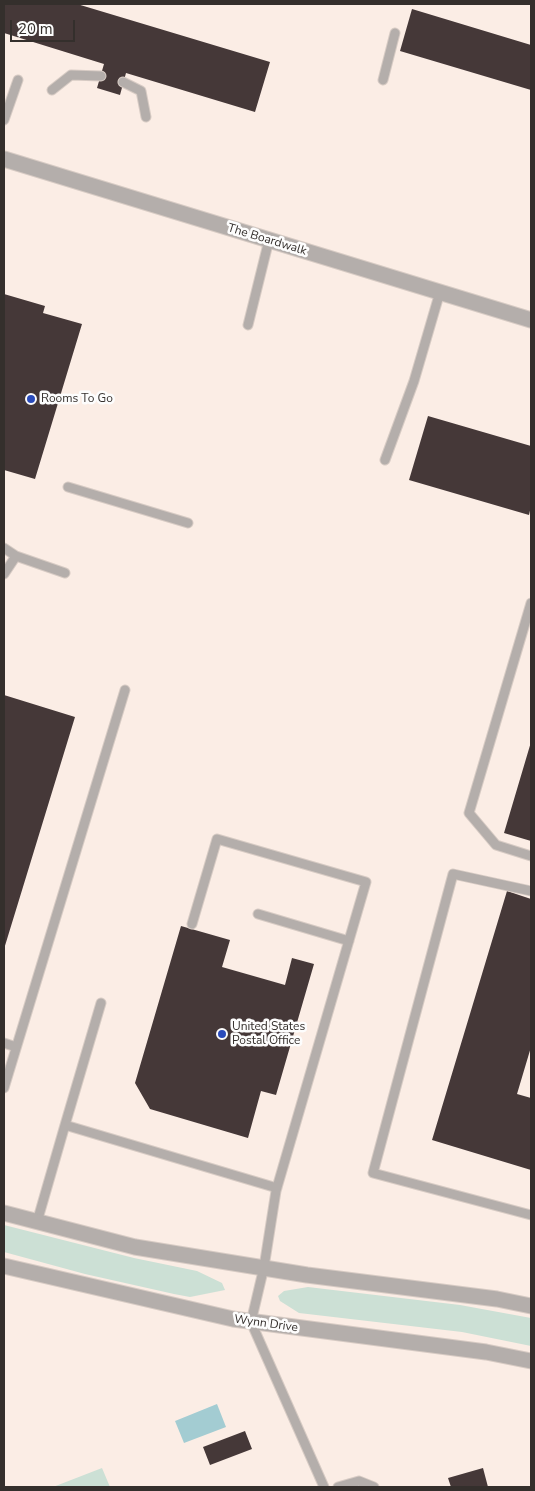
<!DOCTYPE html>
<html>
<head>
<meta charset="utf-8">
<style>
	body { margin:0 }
	#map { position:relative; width:535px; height:1491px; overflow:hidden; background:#fbede5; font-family:"Nunito Sans",sans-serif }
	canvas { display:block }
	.frame { position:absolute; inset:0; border:5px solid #342f2c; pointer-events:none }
	.scale { position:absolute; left:10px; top:20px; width:65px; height:22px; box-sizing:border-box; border:2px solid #342f2c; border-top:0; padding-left:6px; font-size:15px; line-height:18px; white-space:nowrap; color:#342f2c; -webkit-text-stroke:4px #fdfdfd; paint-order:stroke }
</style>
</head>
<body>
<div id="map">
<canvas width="535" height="1491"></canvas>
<div class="frame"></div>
<div class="scale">20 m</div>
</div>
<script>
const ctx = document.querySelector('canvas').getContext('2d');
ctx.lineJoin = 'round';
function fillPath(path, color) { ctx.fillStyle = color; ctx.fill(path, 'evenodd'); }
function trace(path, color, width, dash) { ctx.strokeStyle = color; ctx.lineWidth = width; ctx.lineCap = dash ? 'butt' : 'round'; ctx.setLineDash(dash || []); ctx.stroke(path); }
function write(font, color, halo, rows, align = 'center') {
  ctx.font = font + ' "Nunito Sans",sans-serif'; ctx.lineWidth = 5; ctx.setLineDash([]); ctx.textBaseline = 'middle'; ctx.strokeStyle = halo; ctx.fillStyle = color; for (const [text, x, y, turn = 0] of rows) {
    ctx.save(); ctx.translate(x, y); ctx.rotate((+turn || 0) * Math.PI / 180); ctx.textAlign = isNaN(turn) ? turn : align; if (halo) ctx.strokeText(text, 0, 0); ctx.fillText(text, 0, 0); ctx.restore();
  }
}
const green = new Path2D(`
	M4,1225L134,1258L197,1271L222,1283L225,1290L190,1297L174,1294L85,1274L4,1252Z
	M308,1287L460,1305L531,1318V1346L462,1332L299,1313L280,1301L278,1296L284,1291Z
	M102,1468L110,1487H53Z`);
const water = new Path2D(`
	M217,1404L226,1427L184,1443L175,1421Z`);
const building = new Path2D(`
	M4,4H77L270,62L255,112L126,73L120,95L97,88L104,64L4,33Z
	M412,9L531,45V90L400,51Z
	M4,294L45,306L43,313L82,324L35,479L4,470Z
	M428,416L531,446V506L529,515L409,480Z
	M4,695L75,717L4,949Z
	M531,742V841L504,833Z
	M507,891L531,899V1047L517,1094L531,1098V1170L432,1140Z
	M181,926L230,940L222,967L285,985L292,958L314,964L276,1095L261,1091L248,1138L150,1109L135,1083Z
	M245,1431L252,1449L210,1465L203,1447Z
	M483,1468L488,1487H451L448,1478Z`);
const service = new Path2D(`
	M383,80L395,33
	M123,82L141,91L146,117
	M52,90L71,75L101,76
	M4,120L18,80
	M248,325L269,240
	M385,460L414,381L440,292
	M68,487L188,523
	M4,548L16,556L65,573
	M4,574L16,556
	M531,603L469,813L496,845L531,856
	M531,891L453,874L373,1173L531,1215
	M258,914L349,941
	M192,924L217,839L366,882L276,1191L264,1267L251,1322L324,1487
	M101,1003L65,1125L277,1188
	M4,1043L16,1047
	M4,1088L125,690
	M37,1222L65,1125
	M338,1487L359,1481L374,1487`);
const minor = new Path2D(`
	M4,159L531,320`);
const tertiary = new Path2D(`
	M4,1213L135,1247L307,1275L497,1299L531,1306
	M4,1266L233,1319L486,1352L531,1361`);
const markers = [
	[31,399,5,"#2a4bbb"],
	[222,1034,5,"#2a4bbb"]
];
const streetNames = [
	["The Boardwalk",267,240,17],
	["Wynn Drive",266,1324,8]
];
const poiNames = [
	["Rooms To Go",41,399],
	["United States",232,1027],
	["Postal Office",232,1041]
];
fillPath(green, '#cce0d5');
fillPath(water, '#a3ccd2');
fillPath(building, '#453838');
trace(service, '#d7cbc4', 11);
trace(minor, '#d7cbc4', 17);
trace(tertiary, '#d7cbc4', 17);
trace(service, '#b4aeab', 9);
trace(minor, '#b4aeab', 15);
trace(tertiary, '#b4aeab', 15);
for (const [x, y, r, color] of markers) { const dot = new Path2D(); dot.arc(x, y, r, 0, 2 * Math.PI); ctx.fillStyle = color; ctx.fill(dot); trace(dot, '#fdfdfd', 2); }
write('12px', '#342f2c', '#fdfdfd', streetNames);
write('12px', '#342f2c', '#fdfdfd', poiNames, 'left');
</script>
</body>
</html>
